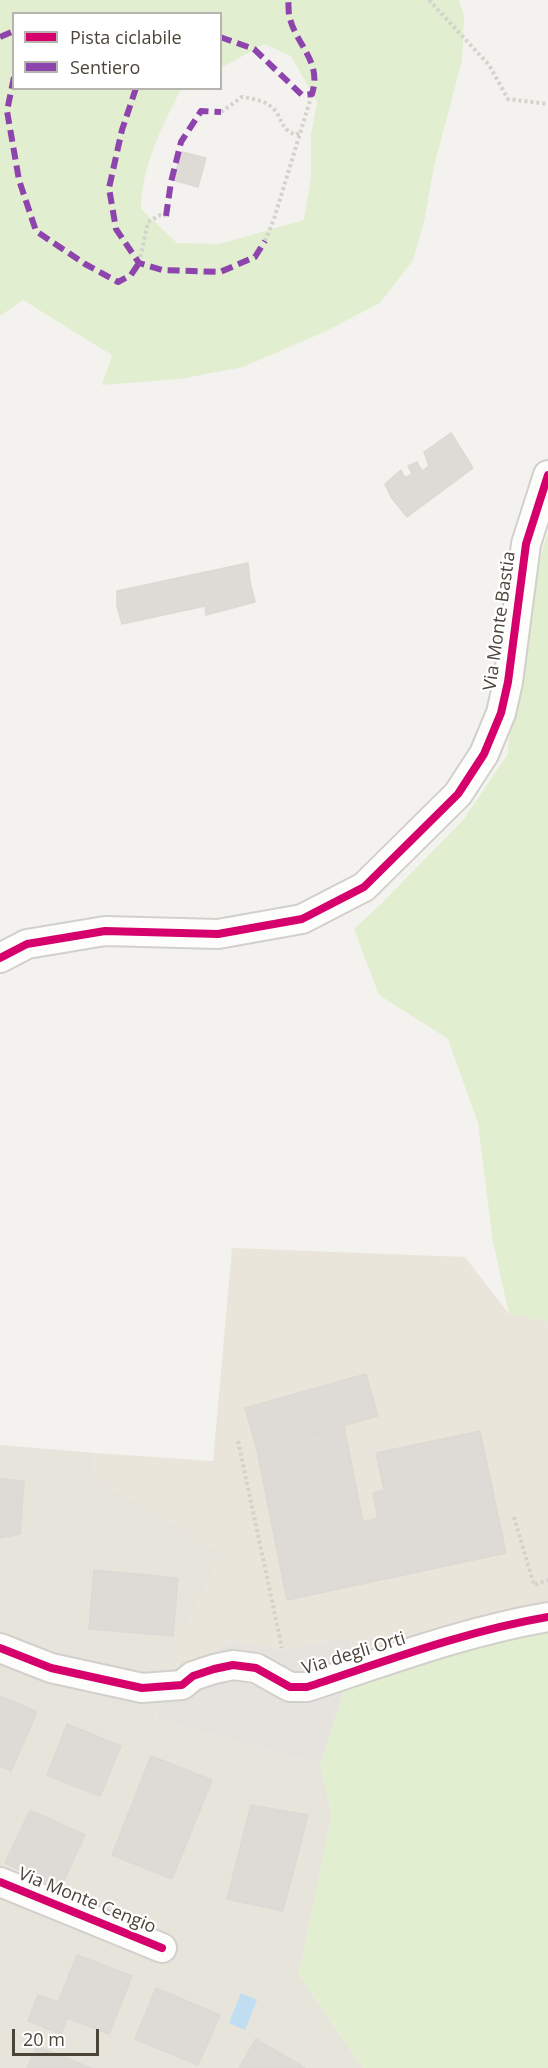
<!DOCTYPE html>
<html>
<head>
<meta charset="utf-8">
<style>
	body { margin:0 }
	#map { position:relative; width:548px; height:2068px; overflow:hidden; background:#f4f2ee; font-family:"Open Sans",sans-serif }
	canvas { display:block }
	.legend { position:absolute; left:12px; top:12px; width:210px; height:78px; box-sizing:border-box; background:#fff; border:2px solid #b7b4b0; margin:0; padding:8px 10px; list-style:none; font-size:18px; color:#4b4439 }
	.legend li { display:flex; align-items:center; gap:12px; height:30px }
	.legend b { width:30px; border:2px solid #b7b4b0 }
	.scale { position:absolute; left:12px; top:2029px; width:87px; height:27px; box-sizing:border-box; border:3px solid #4b4439; border-top:0; padding-left:8px; font-size:18px; line-height:21px; white-space:nowrap; color:#4b4439; -webkit-text-stroke:4px #fff; paint-order:stroke }
</style>
</head>
<body>
<div id="map">
<canvas width="548" height="2068"></canvas>
<ul class="legend">
<li><b style="height:8px;background:#d6006c"></b>Pista ciclabile</li>
<li><b style="height:8px;background:#8e44ad"></b>Sentiero</li>
</ul>
<div class="scale">20 m</div>
</div>
<script>
const ctx = document.querySelector('canvas').getContext('2d');
ctx.lineJoin = 'round';
function fillPath(path, color) { ctx.fillStyle = color; ctx.fill(path, 'evenodd'); }
function trace(path, color, width, dash) { ctx.strokeStyle = color; ctx.lineWidth = width; ctx.lineCap = dash ? 'butt' : 'round'; ctx.setLineDash(dash || []); ctx.stroke(path); }
function write(font, color, halo, rows, align = 'center') {
  ctx.font = font + ' "Open Sans",sans-serif'; ctx.lineWidth = 4.5; ctx.setLineDash([]); ctx.textBaseline = 'middle'; ctx.strokeStyle = halo; ctx.fillStyle = color; for (const [text, x, y, turn = 0] of rows) {
    ctx.save(); ctx.translate(x, y); ctx.rotate((+turn || 0) * Math.PI / 180); ctx.textAlign = isNaN(turn) ? turn : align; if (halo) ctx.strokeText(text, 0, 0); ctx.fillText(text, 0, 0); ctx.restore();
  }
}
const residential = new Path2D(`
	M0,1445L96,1453L92,1475L222,1552L162,1682L156,1720L320,1764L332,1814L299,1975L363,2068H0Z`);
const education = new Path2D(`
	M232,1248L465,1257L509,1314L548,1321V1608L356,1662L349,1637L282,1650L232,1640L162,1682L222,1552L92,1475L96,1453L213,1461Z`);
const green = new Path2D(`
	M0,0H459L464,16L462,61L434,166L424,222L413,260L380,303L324,332L243,367L180,379L102,385L112,355L23,300L0,316ZM14,14H220L221,68L264,44L291,56L317,102L311,134V178L304,220L219,244L177,243L141,209C141,169 162,126 180,91L184,89L14,88Z
	M548,532V1321L509,1314L493,1242L478,1123L448,1039L379,995L354,929L381,904L464,819L508,754L510,705L536,572Z
	M548,1626V2068H363L299,1975L332,1814L320,1764L346,1685Z`);
const parking = new Path2D(`
	M349,1637L356,1662L346,1685L320,1764L156,1720L162,1682L232,1640L282,1650Z`);
const water = new Path2D(`
	M241,1993L257,2000L245,2030L229,2023Z`);
const building = new Path2D(`
	M182,152L206,158L198,187L173,180Z
	M451,433L473,468L407,517L391,497L385,484L401,470L405,478L412,474L408,466L417,462L422,471L429,466L424,452Z
	M248,563L250,582L255,602L206,615L205,606L122,624L117,606V591Z
	M366,1374L378,1416L257,1450L245,1408Z
	M344,1426L363,1522L378,1518L373,1493L384,1490L376,1453L480,1431L506,1553L287,1600L257,1450Z
	M0,1479L24,1481L20,1534L0,1538Z
	M94,1570L178,1578L173,1636L89,1629Z
	M0,1696L37,1712L11,1771L0,1766Z
	M67,1724L121,1746L100,1796L47,1775Z
	M151,1756L212,1780L172,1879L112,1855Z
	M251,1805L308,1815L283,1911L227,1899Z
	M30,1810L85,1835L60,1889L5,1863Z
	M77,1955L132,1976L109,2034L67,2018L61,2034L28,2021L38,1995L58,2002Z
	M156,1988L220,2015L198,2065L135,2039Z
	M256,2039L305,2068H239Z
	M37,2046L91,2068H27Z`);
const path = new Path2D(`
	M429,0L489,65L508,99L548,104
	M221,112L242,97C255,99 269,101 277,113C284,125 282,129 296,135L302,131
	M265,241L274,219L312,94
	M139,263L148,222L160,215L166,216
	M238,1441L282,1648
	M514,1517L534,1585L548,1580`);
const minor = new Path2D(`
	M0,958L27,944L105,931L218,934L302,919L364,887L458,794L484,754L501,713L508,682L526,544L548,475
	M0,1648L51,1668L142,1688L182,1685L193,1676L214,1669L233,1665L256,1668L290,1687H307C386,1661 466,1631 548,1617
	M0,1882L162,1948`);
const quiet = new Path2D(`
	M0,37L14,31
	M220,37L254,49L302,95L312,94C322,62 298,47 290,19C288,13 289,6 288,0
	M14,77L7,111L19,180L36,231L85,264L118,282L131,275L139,263
	M136,88L122,130L109,188L116,229L139,263L162,270L220,272L255,257L265,241
	M166,216L171,182L181,142L201,111L221,112`);
const cycleway = new Path2D(`
	M0,958L27,944L105,931L218,934L302,919L364,887L458,794L484,754L501,713L508,682L526,544L548,475
	M0,1648L51,1668L142,1688L182,1685L193,1676L214,1669L233,1665L256,1668L290,1687H307C386,1661 466,1631 548,1617
	M0,1882L162,1948`);
const streetNames = [
	["Via Monte Bastia",500,621,-82],
	["Via degli Orti",354,1654,-17],
	["Via Monte Cengio",87,1901,22]
];
fillPath(residential, '#e7e4dc');
fillPath(education, '#eae5da');
fillPath(green, '#e1eecf');
fillPath(parking, '#e6e3df');
fillPath(water, '#c0ddf1');
fillPath(building, '#dedbd6');
trace(building, '#dcd9d4', 1.5);
trace(minor, '#d2d0cb', 32);
trace(path, '#d3d2cc', 4, [3, 3]);
trace(minor, '#fdfdfc', 28);
trace(quiet, '#8e44ad', 6, [12, 6]);
trace(cycleway, '#d6006c', 8);
write('18px', '#4b4439', '#fff', streetNames);
</script>
</body>
</html>
